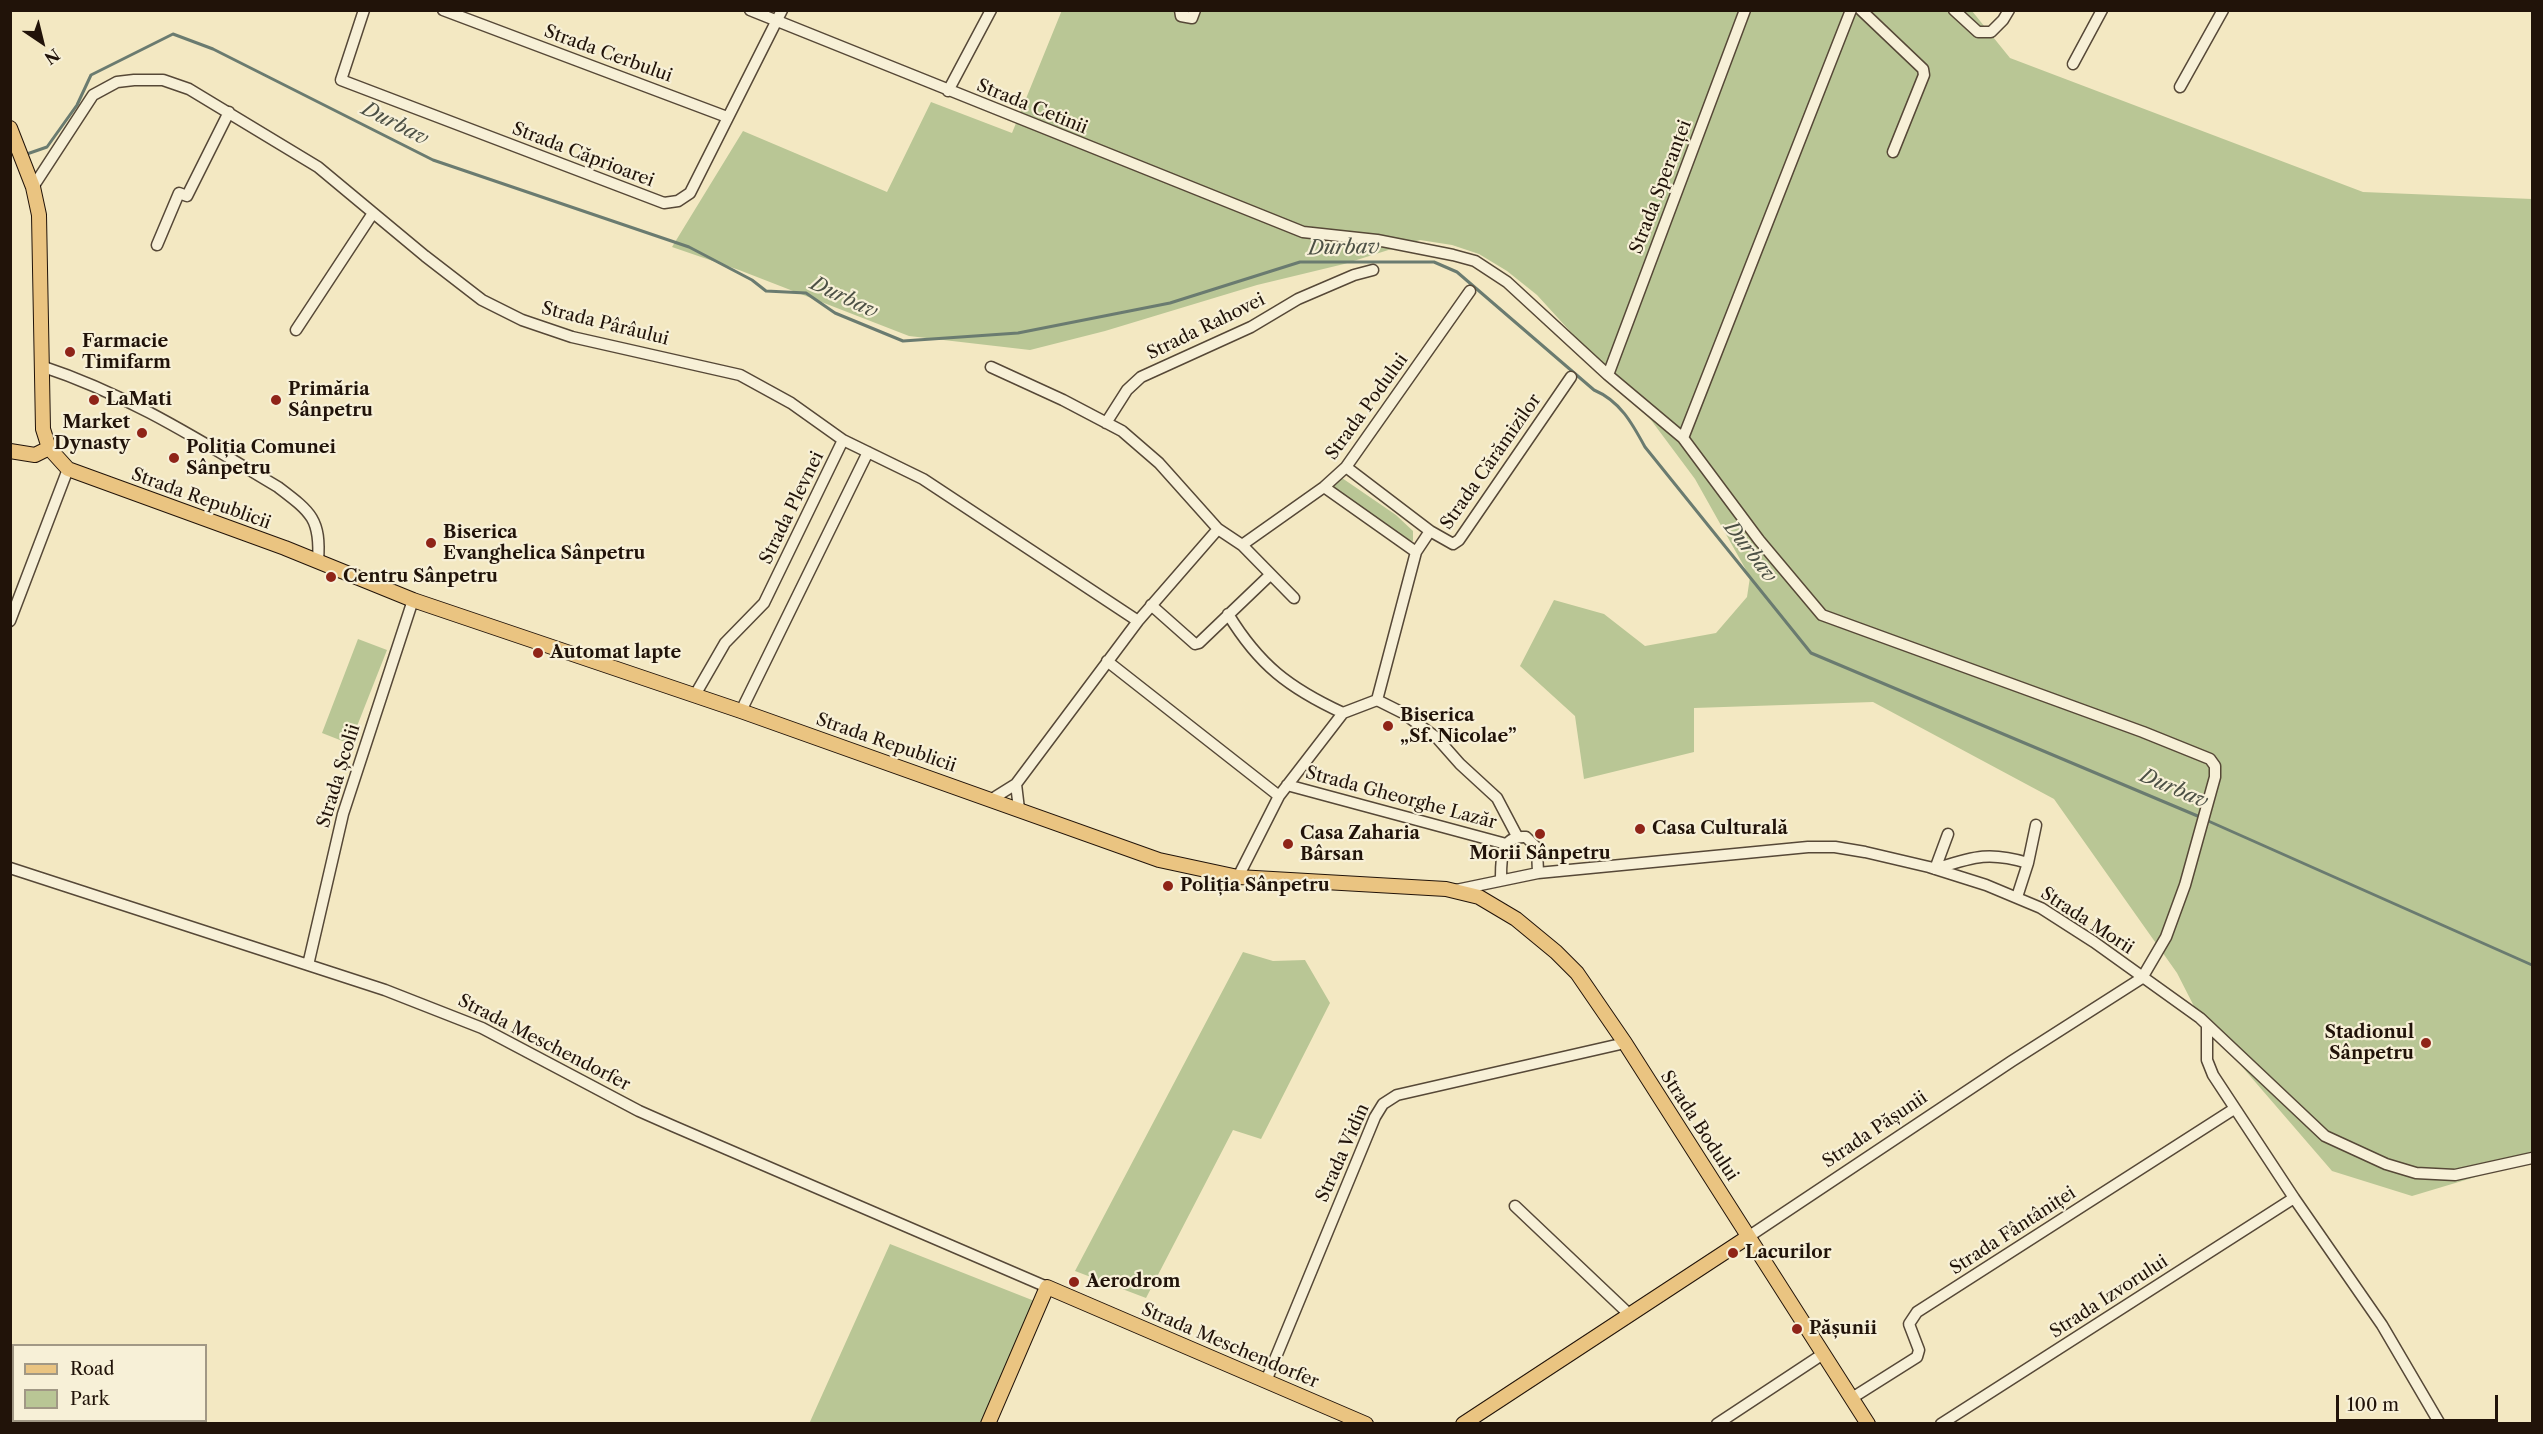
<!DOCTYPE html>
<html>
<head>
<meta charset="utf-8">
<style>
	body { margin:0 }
	#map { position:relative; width:2543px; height:1434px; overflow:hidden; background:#f3e8c2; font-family:"Libre Caslon Text",serif }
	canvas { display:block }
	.frame { position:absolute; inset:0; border:12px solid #211309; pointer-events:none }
	.legend { position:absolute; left:12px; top:1344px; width:195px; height:78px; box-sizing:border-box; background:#f7f0d7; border:2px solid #a19885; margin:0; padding:8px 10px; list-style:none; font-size:18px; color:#211309 }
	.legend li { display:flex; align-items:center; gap:12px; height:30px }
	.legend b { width:30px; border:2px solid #a19885 }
	.north { position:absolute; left:12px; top:12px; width:60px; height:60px; -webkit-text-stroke:4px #f7f0d7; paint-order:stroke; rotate:145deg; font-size:16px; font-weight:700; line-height:24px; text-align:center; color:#211309 }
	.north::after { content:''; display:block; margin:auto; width:21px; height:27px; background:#211309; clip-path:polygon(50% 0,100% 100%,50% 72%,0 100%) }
	.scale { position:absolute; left:2336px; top:1395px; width:162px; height:27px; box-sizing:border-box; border:3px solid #211309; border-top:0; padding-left:8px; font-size:18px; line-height:21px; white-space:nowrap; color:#211309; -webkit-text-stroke:4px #f7f0d7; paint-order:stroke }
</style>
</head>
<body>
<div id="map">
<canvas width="2543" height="1434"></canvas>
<div class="frame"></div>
<ul class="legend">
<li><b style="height:8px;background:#eac481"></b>Road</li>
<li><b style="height:16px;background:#b9c695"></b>Park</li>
</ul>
<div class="north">N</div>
<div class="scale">100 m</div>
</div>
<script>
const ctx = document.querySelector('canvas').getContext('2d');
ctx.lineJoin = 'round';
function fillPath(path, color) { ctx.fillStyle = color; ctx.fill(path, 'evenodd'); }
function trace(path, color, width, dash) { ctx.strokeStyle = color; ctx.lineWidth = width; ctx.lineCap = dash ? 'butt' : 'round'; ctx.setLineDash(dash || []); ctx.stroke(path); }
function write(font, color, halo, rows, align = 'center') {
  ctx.font = font + ' "Libre Caslon Text",serif'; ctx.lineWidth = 4.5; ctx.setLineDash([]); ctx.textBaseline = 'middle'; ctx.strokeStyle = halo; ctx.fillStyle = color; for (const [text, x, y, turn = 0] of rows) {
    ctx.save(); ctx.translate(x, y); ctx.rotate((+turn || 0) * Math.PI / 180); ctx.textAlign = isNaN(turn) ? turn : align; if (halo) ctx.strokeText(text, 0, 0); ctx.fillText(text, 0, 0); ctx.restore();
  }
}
const green = new Path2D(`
	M1062,10L1972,11L2010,58L2363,192L2532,199V1160L2412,1196L2332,1171L2200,1018L2177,973L2054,799L1873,702L1694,708V752L1584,779L1575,716L1520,666L1554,600L1604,614L1645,646L1716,633L1747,597L1750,577L1695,479L1651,420L1537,295L1507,271L1479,254L1452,245L1420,240L1344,264L1257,285L1105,331L1030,350L909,336L739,270L672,247L743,131L887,192L931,102L1012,133Z
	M1342,478L1396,515L1413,531V541L1404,540L1330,487L1334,480Z
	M358,639L387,650L350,744L322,733Z
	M1243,952L1273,961L1305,960L1330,1003L1261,1139L1233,1130L1146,1298L1075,1271Z
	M890,1244L1037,1302L982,1423L809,1424Z`);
const stream = new Path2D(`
	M24,155L47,147L77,105L91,75L173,34L213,49L433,160L689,247L752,280L766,291L806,293L835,313L903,341L1018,333L1170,303L1300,262H1434L1457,272L1594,390C1620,401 1632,423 1645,447L1811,653L2200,817
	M2206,820L2532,965`);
const minor = new Path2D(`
	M364,10L341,80L664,203L678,201L690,193L782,10
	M443,10L727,117
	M750,10L1303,232L1377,240L1453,255L1475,261L1507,282L1608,375L1683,438L1759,540L1822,615L2143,732L2210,759L2215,766V777L2185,885L2166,937L2142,978L2012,1061L1748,1237
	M1180,10L1181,16L1192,18L1195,10
	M1861,10L1923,69L1924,75L1893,152
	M1954,10L1978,32H1991L2003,20L2009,10
	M2073,64L2102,10
	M2180,87L2223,10
	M948,91L991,10
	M33,187L93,95L117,82L134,80H163L189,89L318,167L425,256L482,300L522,320L572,337L740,375L791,403L843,440L923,479L1138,621
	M157,245L179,193L187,196L229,112
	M296,330L373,213
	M41,366C129,395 199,440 278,487C311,512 321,519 318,561
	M991,367L1063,400L1122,431L1159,463L1218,529L1242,545L1294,598
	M1608,375L1745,10
	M1106,423L1127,390L1141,377L1251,327L1298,299L1354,275L1373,270
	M1683,438L1851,10
	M1346,467L1430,531L1453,544L1459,540L1571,377
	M1324,487L1416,552
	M1242,545L1324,487L1346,467L1470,291
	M1151,605L1195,644L1199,643L1270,575
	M1228,614C1259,665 1289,688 1343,713
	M10,621L68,469
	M1107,661L1279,796
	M695,695L725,643L764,603L843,440
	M1377,700L1416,552L1430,531
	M741,711L868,452
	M1016,784L1019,809
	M1287,785L1506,844
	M992,799L1016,784L1138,621L1218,529
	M10,868L385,990L482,1028L639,1111L673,1126L1047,1287
	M1935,869C1973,857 1988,851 2028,863
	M1935,869L1948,834
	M1238,877L1279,796L1343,713L1377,700L1403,713L1437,738L1460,764L1497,798L1517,836
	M1501,879C1501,860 1500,835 1526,837L1537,848L1538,873
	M1456,890L1538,873L1808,847H1835L1865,852L1929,867L1986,885L2041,908L2094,942L2200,1018L2325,1136L2386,1164L2416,1173L2455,1175L2532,1158
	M2017,897L2028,863L2036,825
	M308,965L343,814L413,600
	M2207,1025V1060L2213,1075L2294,1198L2382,1325L2440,1424
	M1515,1206L1630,1315
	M1266,1381L1375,1117L1383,1104L1397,1095L1625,1043
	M10,1385H14
	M1852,1398L1917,1357L1919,1350L1909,1324L1917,1312L2234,1109
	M127,1420L137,1424
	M1717,1424L1823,1354
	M1941,1424L2294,1198`);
const major = new Path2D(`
	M10,128L33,187L39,215L43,429L49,448L68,469L285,548L413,600L741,711L1159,860L1238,877L1446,889L1479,897L1516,919L1556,952L1577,973L1625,1043L1868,1424
	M10,451L35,455L49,448
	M988,1424L1047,1287L1366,1424
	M1463,1424L1748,1237`);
const markers = [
	[70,352,6,"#8f2418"],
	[94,400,6,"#8f2418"],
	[276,400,6,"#8f2418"],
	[142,433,6,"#8f2418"],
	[174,458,6,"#8f2418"],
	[431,543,6,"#8f2418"],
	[331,577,6,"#8f2418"],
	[538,653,6,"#8f2418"],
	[1388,726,6,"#8f2418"],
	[1640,829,6,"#8f2418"],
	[1540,834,6,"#8f2418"],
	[1288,844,6,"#8f2418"],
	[1168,886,6,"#8f2418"],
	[2426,1043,6,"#8f2418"],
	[1733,1253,6,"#8f2418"],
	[1074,1282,6,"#8f2418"],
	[1797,1329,6,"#8f2418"]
];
const streetNames = [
	["Strada Cerbului",608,54,20],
	["Strada Cetinii",1032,107,22],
	["Strada Căprioarei",583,155,21],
	["Strada Speranței",1661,187,-69],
	["Strada Pârâului",605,324,14],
	["Strada Rahovei",1206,327,-26],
	["Strada Podului",1367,407,-54],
	["Strada Cărămizilor",1491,462,-55],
	["Strada Republicii",201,499,20],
	["Strada Plevnei",792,508,-64],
	["Strada Republicii",886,743,19],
	["Strada Școlii",339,776,-73],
	["Strada Gheorghe Lazăr",1401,798,15],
	["Strada Morii",2087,921,33],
	["Strada Meschendorfer",544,1043,27],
	["Strada Bodului",1699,1126,57],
	["Strada Pășunii",1875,1130,-34],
	["Strada Vidin",1343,1153,-66],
	["Strada Fântâniței",2013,1231,-33],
	["Strada Izvorului",2109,1297,-33],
	["Strada Meschendorfer",1230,1346,23]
];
const poiNames = [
	["Farmacie",82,342],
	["Timifarm",82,363],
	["Primăria",288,390],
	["Sânpetru",288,411],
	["LaMati",106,400],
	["Market",130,423,"right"],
	["Dynasty",130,444,"right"],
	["Poliția Comunei",186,448],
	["Sânpetru",186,469],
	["Biserica",443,533],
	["Evanghelica Sânpetru",443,554],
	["Centru Sânpetru",343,577],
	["Automat lapte",550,653],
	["Biserica",1400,716],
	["„Sf. Nicolae”",1400,737],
	["Casa Culturală",1652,829],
	["Casa Zaharia",1300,834],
	["Bârsan",1300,855],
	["Morii Sânpetru",1540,854,"center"],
	["Poliția Sânpetru",1180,886],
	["Stadionul",2414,1033,"right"],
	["Sânpetru",2414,1054,"right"],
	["Lacurilor",1745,1253],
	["Aerodrom",1086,1282],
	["Pășunii",1809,1329]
];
const waterNames = [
	["Durbav",395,124,27],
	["Durbav",1344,248,-1],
	["Durbav",844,298,25],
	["Durbav",1750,552,52],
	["Durbav",2174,789,23]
];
fillPath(green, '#b9c695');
trace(stream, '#6a7b70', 3);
trace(minor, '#564837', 13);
trace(major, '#211309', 16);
trace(minor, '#f7f0d7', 10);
trace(major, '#eac481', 14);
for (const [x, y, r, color] of markers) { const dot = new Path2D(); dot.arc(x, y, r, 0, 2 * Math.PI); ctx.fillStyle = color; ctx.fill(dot); trace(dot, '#f7f0d7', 2); }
write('18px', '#211309', '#f7f0d7', streetNames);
write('bold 18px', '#211309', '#f7f0d7', poiNames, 'left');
write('italic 20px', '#4c5045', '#f7f0d7', waterNames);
</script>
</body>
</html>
